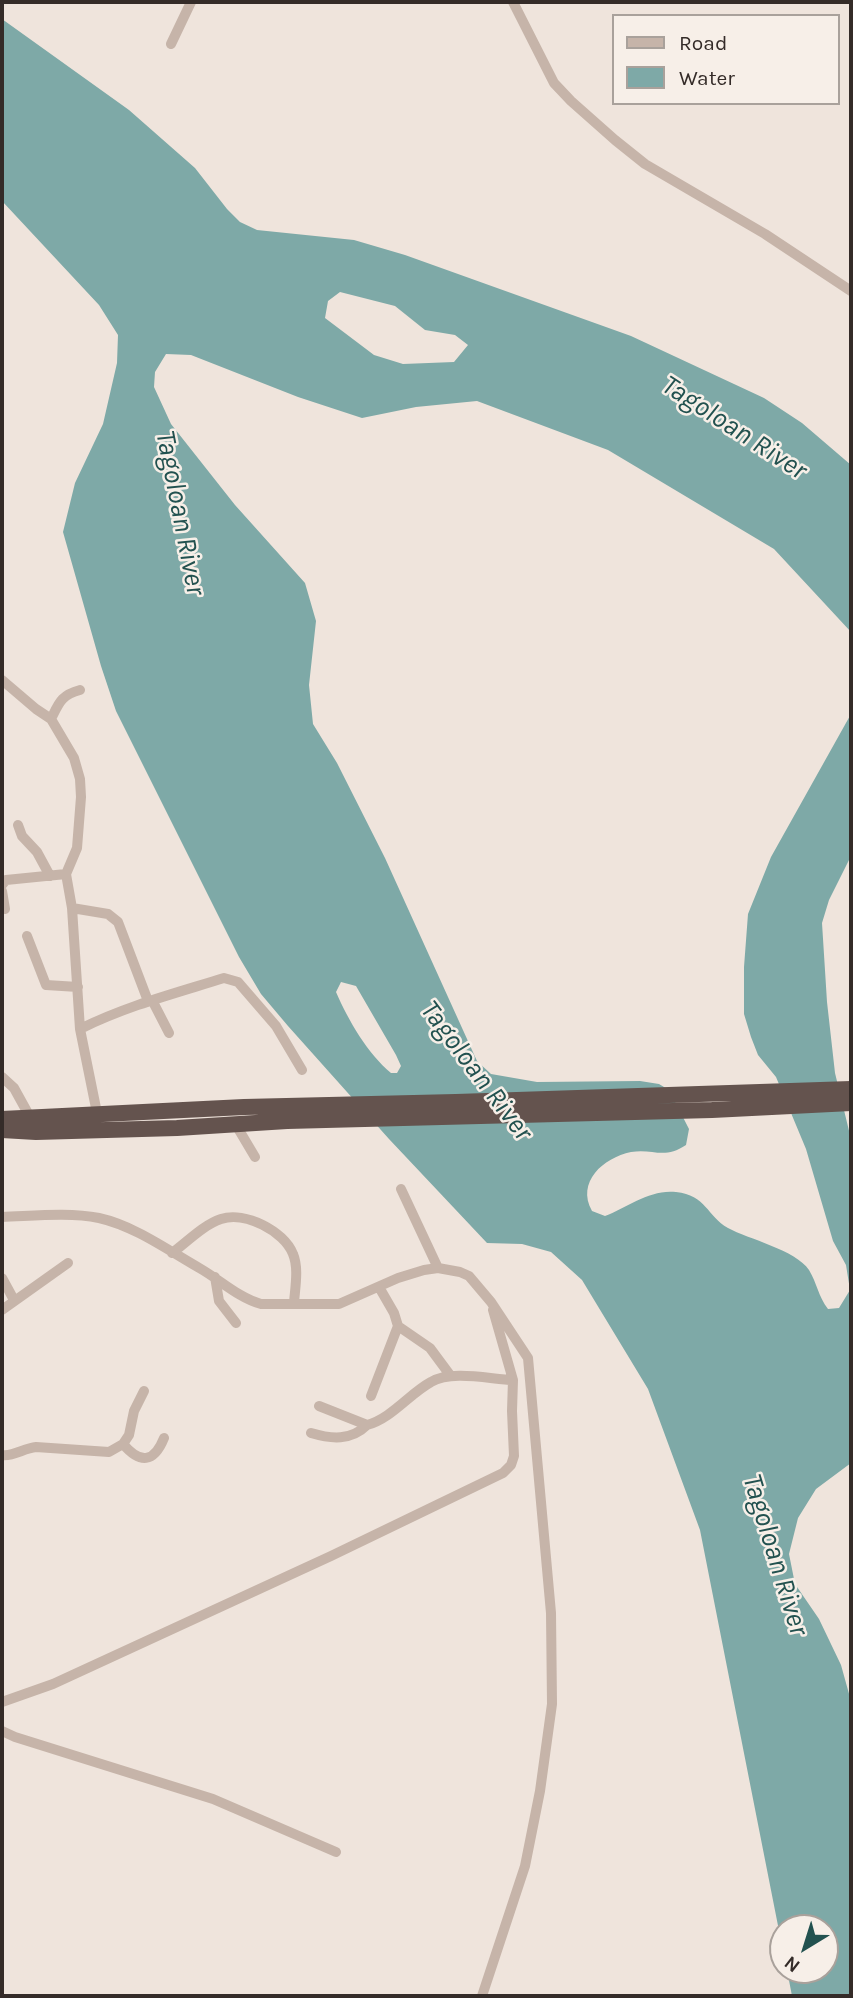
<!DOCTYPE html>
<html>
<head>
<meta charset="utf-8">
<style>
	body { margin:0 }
	#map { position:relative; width:853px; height:1998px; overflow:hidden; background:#efe4dc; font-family:Karla,sans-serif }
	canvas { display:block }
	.frame { position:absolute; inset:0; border:4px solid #342b28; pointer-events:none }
	.legend { position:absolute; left:612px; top:14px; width:228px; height:91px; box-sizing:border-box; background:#f7efe8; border:2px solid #a9a19b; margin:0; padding:9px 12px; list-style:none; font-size:21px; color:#342b28 }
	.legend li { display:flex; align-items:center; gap:14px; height:35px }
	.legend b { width:35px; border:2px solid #a9a19b }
	.north { position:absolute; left:769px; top:1914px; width:70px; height:70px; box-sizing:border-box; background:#f7efe8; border:2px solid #a9a19b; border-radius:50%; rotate:218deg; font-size:19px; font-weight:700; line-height:28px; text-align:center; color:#342b28 }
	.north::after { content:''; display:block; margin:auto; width:24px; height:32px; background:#22514f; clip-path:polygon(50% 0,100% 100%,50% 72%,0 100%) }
</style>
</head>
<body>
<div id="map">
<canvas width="853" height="1998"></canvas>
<div class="frame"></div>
<ul class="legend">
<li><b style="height:9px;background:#c6b4a9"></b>Road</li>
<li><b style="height:19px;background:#7ea9a7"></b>Water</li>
</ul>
<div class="north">N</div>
</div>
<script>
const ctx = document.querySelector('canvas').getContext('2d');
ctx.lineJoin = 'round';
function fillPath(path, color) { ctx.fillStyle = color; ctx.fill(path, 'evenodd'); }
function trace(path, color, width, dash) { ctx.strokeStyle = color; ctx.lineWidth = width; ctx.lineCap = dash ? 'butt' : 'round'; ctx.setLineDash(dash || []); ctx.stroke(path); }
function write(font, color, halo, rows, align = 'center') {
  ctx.font = font + ' Karla,sans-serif'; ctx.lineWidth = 5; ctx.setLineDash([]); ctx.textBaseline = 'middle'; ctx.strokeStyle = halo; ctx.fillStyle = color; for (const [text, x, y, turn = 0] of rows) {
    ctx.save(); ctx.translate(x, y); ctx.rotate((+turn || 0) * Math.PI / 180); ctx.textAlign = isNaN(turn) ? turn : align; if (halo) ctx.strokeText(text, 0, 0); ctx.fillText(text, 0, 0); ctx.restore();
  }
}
const water = new Path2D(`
	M2,19L129,110L195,168L227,209L240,222L257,230L354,240L405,255L631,336L764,398L802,423L851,465V632L774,549L608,450L477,401L416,407L362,418L298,397L191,355L166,354L155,372L154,387L171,424L235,505L305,583L316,621L309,685L313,724L337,763L385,858L477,1061L491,1074L537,1082L640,1081L659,1084L669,1090L689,1129L686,1145C664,1160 653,1148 631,1152C603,1158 576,1182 592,1211L605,1216C628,1207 650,1189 676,1192C706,1195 707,1216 728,1228C748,1239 796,1250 809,1270C817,1283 818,1296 828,1309L839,1308L850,1290L846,1265L833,1241L806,1149L776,1077L758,1055L751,1037L744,1014V967L748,914L771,857L851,714V856L829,900L822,923L827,1002L835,1073L851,1139V1463L816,1489L798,1518L789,1554L795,1584L819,1619L841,1665L851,1701V1996H792L787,1970H825V1928H783V1951L700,1530L648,1389L582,1280L551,1252L522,1244L487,1243L389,1139L288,1026L261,994L239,957L116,711L101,666L63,532L75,483L103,424L117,363L118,335L99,305L2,201ZM340,292L395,306L425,330L455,335L468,345L454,362L403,364L374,355L325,318L328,301ZM341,982L356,986L396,1055L401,1066L397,1073H391C368,1054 348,1020 336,992Z`);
const minor = new Path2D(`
	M513,2L554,83L571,101L615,140L645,164L765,234L851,291
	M171,44L191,2
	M2,680L36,709L51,719L74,758L80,779L81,797L77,848L66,874
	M51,719C59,703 61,695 80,690
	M18,825L22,836L37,852L50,876
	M2,885L6,880L66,874L72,908L80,1029L97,1113
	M2,891L5,909
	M72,908L108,914L118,922L148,1001
	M27,936L46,985L78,987
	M152,1000L169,1033
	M80,1029C126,1006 176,993 224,978L238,982L276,1026L302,1070
	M2,1077L14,1088L30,1117
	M236,1125L255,1157
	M401,1189L438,1268
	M2,1217C33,1216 69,1212 99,1218C135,1226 169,1251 201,1269C220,1280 239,1298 261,1304H339L398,1278L424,1270L438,1268L460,1272L469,1276L491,1302L528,1358L551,1613L552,1704L540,1791L525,1866L482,1996
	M172,1253C187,1242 203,1225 221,1219C245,1211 284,1231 293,1254C299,1268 295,1288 294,1303
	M215,1277L219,1301L236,1323
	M2,1278L14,1300
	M2,1310L68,1263
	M398,1326L430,1348L450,1375
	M371,1396L398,1326L394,1313L379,1287
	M319,1406L367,1425C392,1418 409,1394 431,1382C451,1370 489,1379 513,1380
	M311,1433C331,1439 351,1441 367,1425
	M123,1444C140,1464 154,1463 164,1438
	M2,1455C13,1457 24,1448 36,1447L109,1452L123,1444L129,1435L134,1411L144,1391
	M2,1702L53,1684L331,1556L503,1473L511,1465L514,1456L512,1411L513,1380L493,1310
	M2,1731L15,1737L213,1799L336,1852`);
const trunk = new Path2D(`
	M2,1119L244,1107L456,1102L851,1089
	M2,1130L36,1132L177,1128L287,1121L712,1110L851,1103`);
const waterNames = [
	["Tagoloan River",734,428,33],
	["Tagoloan River",180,513,79],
	["Tagoloan River",476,1071,53],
	["Tagoloan River",775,1555,73]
];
fillPath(water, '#7ea9a7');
trace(minor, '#c6b4a9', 10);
trace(trunk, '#64534e', 16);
write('italic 28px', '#22514f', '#f7efe8', waterNames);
</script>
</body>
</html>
